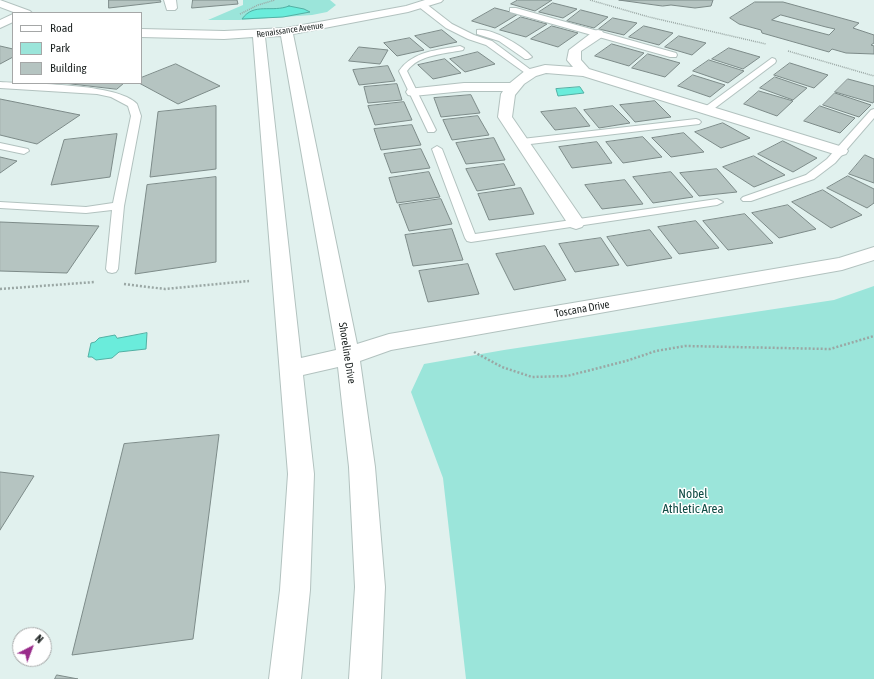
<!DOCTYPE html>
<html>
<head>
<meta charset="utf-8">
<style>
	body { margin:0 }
	#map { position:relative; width:874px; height:679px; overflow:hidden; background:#e1f1ee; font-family:"Asap Condensed",sans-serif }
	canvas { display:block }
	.legend { position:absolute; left:12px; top:12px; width:130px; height:72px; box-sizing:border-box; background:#fff; border:1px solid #a5a7a7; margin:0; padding:5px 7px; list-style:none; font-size:12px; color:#1d2322 }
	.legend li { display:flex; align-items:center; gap:8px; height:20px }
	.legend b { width:20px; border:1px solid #a5a7a7 }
	.north { position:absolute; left:12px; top:627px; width:40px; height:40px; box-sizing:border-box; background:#fff; border:1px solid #a5a7a7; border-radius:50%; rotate:42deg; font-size:11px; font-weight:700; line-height:16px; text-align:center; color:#1d2322 }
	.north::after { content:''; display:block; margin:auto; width:14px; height:18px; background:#992b8a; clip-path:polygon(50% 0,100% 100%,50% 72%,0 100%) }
</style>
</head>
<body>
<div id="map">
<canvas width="874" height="679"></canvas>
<ul class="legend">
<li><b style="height:5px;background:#fff"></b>Road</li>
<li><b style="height:11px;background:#9be5da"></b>Park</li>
<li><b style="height:11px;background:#b5c4c1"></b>Building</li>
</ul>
<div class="north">N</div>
</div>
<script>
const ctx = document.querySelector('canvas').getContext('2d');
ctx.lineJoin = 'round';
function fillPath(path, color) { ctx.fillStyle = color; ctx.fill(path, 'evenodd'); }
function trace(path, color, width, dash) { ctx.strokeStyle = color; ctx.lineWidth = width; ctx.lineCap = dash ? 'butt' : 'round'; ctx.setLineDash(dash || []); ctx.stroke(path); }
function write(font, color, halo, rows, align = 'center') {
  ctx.font = font + ' "Asap Condensed",sans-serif'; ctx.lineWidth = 3; ctx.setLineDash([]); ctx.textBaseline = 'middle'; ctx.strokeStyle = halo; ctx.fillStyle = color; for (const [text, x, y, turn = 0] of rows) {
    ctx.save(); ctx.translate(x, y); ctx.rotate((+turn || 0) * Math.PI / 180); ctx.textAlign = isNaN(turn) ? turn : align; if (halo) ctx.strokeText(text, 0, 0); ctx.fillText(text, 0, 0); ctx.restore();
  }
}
const green = new Path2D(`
	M243,0H330L336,5L327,12L312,15L240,20H208L243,5Z
	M874,286V679H466L443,478L411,392L424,364L504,350L834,300Z`);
const water = new Path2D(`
	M289,6L304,9L310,12L283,17L242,19C254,2 272,13 289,6Z
	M580,87L584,93L558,96L556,89Z
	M147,333L146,349L119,352L112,358L96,360L92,357H88L91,343L95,342L99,338L115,335L117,338Z`);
const building = new Path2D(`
	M109,0H160L161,2L109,8Z
	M193,0H237L238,4L192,8Z
	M518,0H552L535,11L511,4Z
	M619,0H713L711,6L695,8L671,5L663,6Z
	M755,2H783L859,23L853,28L874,35V43L871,45L874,46V54L846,53L832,49L829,52L762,33L761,30L739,24L730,18ZM781,15L826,27L835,29L829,35L772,20Z
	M553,3L577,9L563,18L539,12Z
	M495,8L518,14L495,28L472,21Z
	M581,10L608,17L594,28L567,21Z
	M521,17L547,24L526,37L500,30Z
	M613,18L637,23L624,35L599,29Z
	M552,26L578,33L558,47L531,39Z
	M644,26L673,33L659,45L629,37Z
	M442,30L457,42L430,48L415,36Z
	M679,36L706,43L692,55L665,47Z
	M410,38L424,50L397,56L384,43Z
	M612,44L644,53L629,66L595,56Z
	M0,46L13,49V57L0,64Z
	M359,47L388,50L380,64L349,61Z
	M729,48L760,57L743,69L712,59Z
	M478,52L495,64L465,72L450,59Z
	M648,54L680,63L665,77L632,68Z
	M445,59L461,73L433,79L418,65Z
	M709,60L744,71L728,83L693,71Z
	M790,63L828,75L814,88L774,75Z
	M176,64L220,86L178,104L139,83H141V78Z
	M388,66L395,81L359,85L353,70Z
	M693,75L725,85L710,97L678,86Z
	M775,77L807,88L793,100L760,88Z
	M848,79L874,86V101L873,103L835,92Z
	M63,83H124L117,89Z
	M397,84L402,100L368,103L364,87Z
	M759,91L793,101L777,116L744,104Z
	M835,93L871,105L859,117L823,105Z
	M471,95L480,113L441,117L434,98Z
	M0,99L80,115L37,144L0,135Z
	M655,101L671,117L635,122L620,105Z
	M404,102L412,120L375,125L368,106Z
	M216,106V169L150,177L158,112Z
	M613,106L630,123L599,128L584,110Z
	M820,106L855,118L840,133L804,121Z
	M576,108L590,126L555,130L541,112Z
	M478,116L489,135L452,140L443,120Z
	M723,123L750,138L721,148L695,132Z
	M412,125L421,145L381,150L374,129Z
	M684,133L704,152L671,157L652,138Z
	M117,134L110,177L51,185L64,140Z
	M643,137L662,157L623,163L606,142Z
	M494,138L505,160L466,164L456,143Z
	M783,141L817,158L793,172L758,154Z
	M597,142L612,163L572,168L559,147Z
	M421,149L430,168L391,173L384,154Z
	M865,155L874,159V183L849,174Z
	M754,156L785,175L754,187L723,167Z
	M0,157L17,161L0,173Z
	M504,164L515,185L477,191L466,169Z
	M717,169L737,192L699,196L680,173Z
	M429,172L440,197L397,203L389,178Z
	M671,172L693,197L653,203L633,177Z
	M848,176L874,189V203L867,208L827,188Z
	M216,177V262L135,274L147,185Z
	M625,180L643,204L602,209L585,185Z
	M521,188L534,214L489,220L478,194Z
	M823,190L862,215L831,228L792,202Z
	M441,199L452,224L409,231L399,205Z
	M788,205L816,229L779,238L752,213Z
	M745,214L773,243L728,250L703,221Z
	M696,221L719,248L679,254L658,227Z
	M0,222L99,226L67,273L0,271Z
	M452,229L463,260L413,266L405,235Z
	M650,230L672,258L627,266L607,237Z
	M601,238L619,265L575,272L559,244Z
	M545,246L566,280L514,290L496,254Z
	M468,264L479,294L428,302L419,271Z
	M219,435L193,639L72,655L124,444Z
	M0,472L34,476L0,530Z
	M57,675L78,679H55Z`);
const pathFar1 = new Path2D(`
	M590,0L649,17L766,44
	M240,14L258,5L275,0
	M788,51L874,76`);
const path = new Path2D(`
	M124,284L165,289L249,281
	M0,289L95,282
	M474,352L502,367L532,377L567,376L626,361L656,351L685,346L830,349L874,336`);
const service = new Path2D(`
	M419,3H425L452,24L474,35L492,41L535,73L531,76L528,75L486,45L468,39L446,28L419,7Z
	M510,8H516L676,53L677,55L676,57H670L510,12Z
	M477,30C492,28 523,46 532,57L528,59H525L499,41L477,34Z
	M460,46L464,48L463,50C445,54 419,54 407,71L436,130L434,132H428L399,71C413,51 438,50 460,46Z
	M772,58L775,59L776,61L775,63L711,111H705L703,109L705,107Z
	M0,82C30,84 118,83 137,104L141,116L124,206L118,269L116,272L112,273L108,272L106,269L112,210L86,213L0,208V202L86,207L113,203L131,116L128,106L111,97L97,94L0,88Z
	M874,109V118L835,163L814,179L751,201H743L741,199L743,197L806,175L827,159L871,110Z
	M696,119L699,120L701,122L699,124L522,145L517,142L522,139Z
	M0,143L28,149L29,151L24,154L0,149Z
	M437,146L442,149L475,234L717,199L723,202L717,205L471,242L467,241L465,238L432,149Z`);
const minor = new Path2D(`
	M164,0H176L177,8L175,10H167Z
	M13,14V22L0,28V20Z
	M598,30L602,31L604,34L602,37L581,51V60L589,69L846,148L848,151L846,154L840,156L834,154L583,76L546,73L536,76L524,84L515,95L512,117L585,223L582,227L576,229L570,227L498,117L501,94L503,91H464L413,96L408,95L406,92L408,89L464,83H510L526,70L545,65L573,67L567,60L569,50L594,31Z`);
const tertiary = new Path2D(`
	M0,0L30,11L32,13H16L0,7Z
	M425,0H443L441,2L408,12L293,34L357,344L389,334L839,258L874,247V260L842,270L391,350L360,361L375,467L385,587L381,679H349L355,587L349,467L338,367L303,375L314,474L310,590L301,679H269L280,590L288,474L253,37L224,39L141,37V29L224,31L286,28L406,6ZM281,36L336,350L301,358L265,37Z`);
const farStreetnames = [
	["Renaissance Avenue",290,30,-8]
];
const streetNames = [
	["Toscana Drive",582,309,-10],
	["Shoreline Drive",347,353,81]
];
const nearParknames = [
	["Nobel",693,494],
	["Athletic Area",693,509]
];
fillPath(green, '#9be5da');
fillPath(water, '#6aecdb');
trace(water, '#53b0a4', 1);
fillPath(building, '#b5c4c1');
trace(building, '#7d8b89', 1);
trace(service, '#b2c2bf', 2);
trace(minor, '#b2c2bf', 2);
trace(tertiary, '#b2c2bf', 2);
trace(pathFar1, '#9aa7a4', 1.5, [1, 1]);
trace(path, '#9aa7a4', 2.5, [2, 2]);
fillPath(service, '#fff');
fillPath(minor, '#fff');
fillPath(tertiary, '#fff');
write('9px', '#1d2322', '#fff', farStreetnames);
write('11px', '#1d2322', '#fff', streetNames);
write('13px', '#104b44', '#fff', nearParknames);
</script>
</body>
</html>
